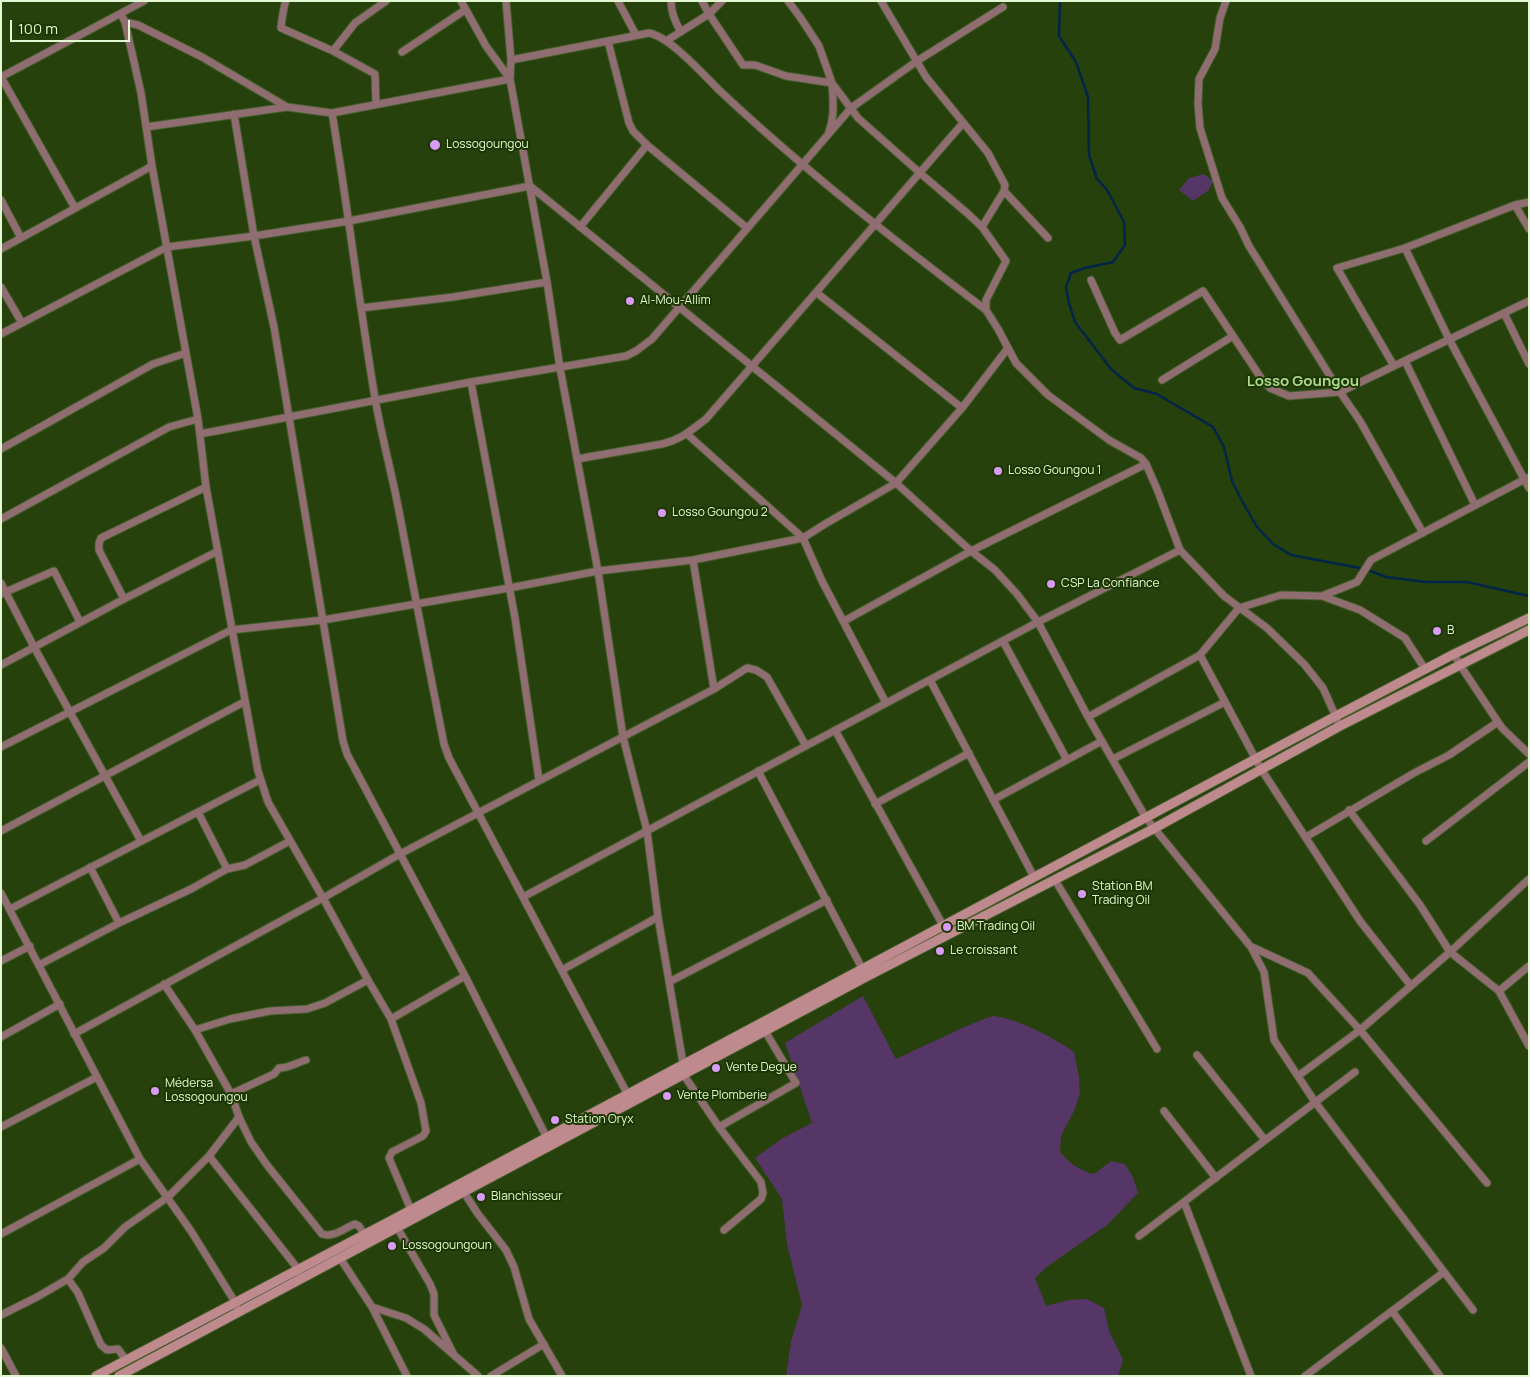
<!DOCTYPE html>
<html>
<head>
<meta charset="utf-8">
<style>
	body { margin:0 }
	#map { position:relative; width:1530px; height:1377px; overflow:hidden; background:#26410c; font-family:Manrope,sans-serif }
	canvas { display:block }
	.frame { position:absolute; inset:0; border:2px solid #e1f8d3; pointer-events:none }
	.scale { position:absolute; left:10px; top:20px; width:120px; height:22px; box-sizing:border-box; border:2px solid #e1f8d3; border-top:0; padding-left:6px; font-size:15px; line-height:18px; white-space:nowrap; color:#e1f8d3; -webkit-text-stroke:4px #1c3700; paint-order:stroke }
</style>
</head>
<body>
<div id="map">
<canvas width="1530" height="1377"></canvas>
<div class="frame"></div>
<div class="scale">100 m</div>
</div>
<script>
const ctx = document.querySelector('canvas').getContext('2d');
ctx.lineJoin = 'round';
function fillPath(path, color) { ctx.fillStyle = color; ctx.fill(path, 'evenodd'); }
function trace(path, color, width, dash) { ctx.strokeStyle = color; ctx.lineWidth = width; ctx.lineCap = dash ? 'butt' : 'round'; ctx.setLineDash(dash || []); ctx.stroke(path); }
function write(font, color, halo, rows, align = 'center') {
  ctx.font = font + ' Manrope,sans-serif'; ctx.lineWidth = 4; ctx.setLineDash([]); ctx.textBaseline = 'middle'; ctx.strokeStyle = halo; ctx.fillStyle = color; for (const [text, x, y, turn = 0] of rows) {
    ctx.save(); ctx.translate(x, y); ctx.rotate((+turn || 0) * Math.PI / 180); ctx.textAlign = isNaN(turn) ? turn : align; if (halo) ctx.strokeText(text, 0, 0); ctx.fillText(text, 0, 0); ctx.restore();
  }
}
const green = new Path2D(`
	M1204,174L1213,181L1209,190L1193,201L1179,190L1189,178Z
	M863,996L896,1059C910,1053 985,1016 994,1016C1018,1019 1055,1038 1074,1052L1079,1077L1080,1093L1074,1111L1061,1136L1060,1152C1069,1163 1080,1171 1094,1174L1111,1161L1125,1164L1133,1177L1138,1193L1107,1225L1048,1266L1035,1278L1046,1306L1069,1300L1087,1299L1104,1308L1109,1331L1123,1360L1118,1376H786L791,1342L802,1305L787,1244L782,1199L755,1158L783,1138L812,1123L785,1043Z`);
const stream = new Path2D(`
	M1060,1L1059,36L1076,62L1088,97L1089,155L1097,179L1107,190L1124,222L1125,245L1113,262L1085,268L1071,273L1066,287L1069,303L1075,322L1111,369L1134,388L1157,394L1213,427L1224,447L1232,481L1242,501L1257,527L1273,544L1291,555L1365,569L1386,577L1426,582H1467L1529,596`);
const minor = new Path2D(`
	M286,1C284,4 281,25 281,28L333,51L375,74L376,104
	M506,1L511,60L510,79L547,282L560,368L598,571L623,737L647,831L658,917L683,1063V1074L719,1127L761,1182L763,1193L761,1199L724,1230
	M618,1L636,35
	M671,1C671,13 675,22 681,32
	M702,1L709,14L743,65H755L786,76L832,83C833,99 835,116 829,131
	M788,1L800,17L819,46L832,83L858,118L920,173L967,213L982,227L1006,261L986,300V310
	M881,1L926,77L988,153L1005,185L1004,191L982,227
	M1226,1L1220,18L1215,49L1199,79L1198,104L1200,128L1222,198L1240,227L1249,246L1340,392L1360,421L1423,533
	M121,14L125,22L141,93L152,166L198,419L206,487L258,771L268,802L323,898L368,980L391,1019L421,1103L426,1131L423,1136L392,1152L389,1158L411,1210
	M125,22L138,25L202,57L287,107
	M608,41L629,123L633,131L647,145L747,228
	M666,41L709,14L722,1
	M333,51L355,23L386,1
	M402,52L465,10
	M511,60L649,33C670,37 703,74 719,90C803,169 894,240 986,310L998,329L1016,363L1048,395L1109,440L1141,458L1146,464L1157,489L1180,550
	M1,77L144,1
	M1,77L75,208
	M332,113C348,208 359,303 375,398C381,434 391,470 398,506C413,585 428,665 444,744L449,758L629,1097
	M234,114L254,236L274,327L343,741L347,754L465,976L548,1140
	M146,127L287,107L332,113L510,79L486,46L461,1
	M530,186L896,483L971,551L995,570L1017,594L1038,622L1088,717L1146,818L1251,947L1264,972L1274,1040L1315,1102L1473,1310
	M1004,191L1048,238
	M1,200L21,238
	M1515,205L1529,229
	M580,227L647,145
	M1405,248L1449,339L1529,488
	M1,249L152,166
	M1091,280L1115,333L1120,340L1203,291L1261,378L1270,388L1289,396L1340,392L1529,301
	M1,287L22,323
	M817,293L962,408
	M361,308L453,297L547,282
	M1504,313L1529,364
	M1,334L167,247L254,236L349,221L530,186
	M1405,361L1475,505
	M1394,366L1337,268L1405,248L1515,205L1529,202
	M1162,380L1233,336
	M471,382L515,618L539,780
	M200,434L471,382L626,356L636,351L652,339L851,108L917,61L1003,7
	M687,434L803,538L822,581L886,703
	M1,449L153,364L186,353
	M577,459L662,444C682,439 690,431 706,419L963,123
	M1,519L169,427L198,419
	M693,560L714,689
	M1,583L34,647L141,841
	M1,594L54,571L80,622
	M1322,596L1357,582L1371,560L1529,477
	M124,599L99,550V543L101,538L206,487
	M844,621L971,551L1146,464
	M1003,641L1067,760
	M1454,654L1460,665L1502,728L1529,754
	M1200,655L1261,769L1360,921L1411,986
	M1,665L124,599L218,551
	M930,680L1034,877
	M1088,717L1200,655L1239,608L1281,595L1322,596L1360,610L1405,638L1425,669
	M835,730L945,929
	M1,747L231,630L323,620L509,588L598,571L693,560L803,538L825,524L896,483L962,408L1008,348
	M1113,759L1225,702
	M758,771L864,972
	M993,800L1102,741
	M875,804L969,753
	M1349,810L1420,905L1450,952L1499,991L1529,1046
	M198,812L227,869
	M1,831L244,702
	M1306,837L1414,773L1449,755L1498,722
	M1426,841L1529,762
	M90,867L119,923
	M1055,880L1157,1049
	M1,893L140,1159L191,1231L235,1302L238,1312
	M523,897L1038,622L1180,550L1224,596L1267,628L1304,664L1323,688L1340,726
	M10,909L260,780
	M1252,947L1308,973L1360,1030L1487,1183
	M1,961L30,946
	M39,965L119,923L191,889L227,869L245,865L290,841
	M562,970L658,917
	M669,982L827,900
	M164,984L195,1030L231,1094L239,1117L251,1142L267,1165L322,1234C334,1238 344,1228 355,1224L359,1226L364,1234
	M1499,991L1529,966
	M391,1019L465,976
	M195,1030L230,1019L270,1011L307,1009L325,1003L368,980
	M74,1034L323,898L400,854L714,689L747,668L756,670L767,677L806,746
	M1,1037L60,1004
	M1197,1055L1265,1140
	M1298,1076L1360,1030L1450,952L1529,879
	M231,1094L274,1074L279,1068C289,1068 296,1063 306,1060
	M1164,1111L1216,1178
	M1,1127L97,1077
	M719,1127L796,1083L765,1031
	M209,1156L298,1269V1273
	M463,1191L478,1214L506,1250L514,1267L529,1319L562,1376
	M1184,1202L1251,1376
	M395,1224L430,1284L434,1294V1315L454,1355
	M1,1234L140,1159
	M1139,1236L1355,1072
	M340,1258L372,1307L407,1376
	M68,1279L83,1262L104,1248L125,1227L168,1197L209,1156L239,1117
	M372,1307L406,1318L424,1329L478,1376
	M1392,1311L1440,1376
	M1,1315L37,1297L68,1279L78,1293L101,1345L107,1350L118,1349L126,1360
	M1,1348L16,1376
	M491,1376L544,1344
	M1305,1376L1444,1272`);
const secondary = new Path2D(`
	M96,1376L394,1219L1336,716L1454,654L1529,618
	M119,1376L866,977L1153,829L1340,726L1529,630`);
const markers = [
	[435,145,6,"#d89bf8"],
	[630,301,5,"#d89bf8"],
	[998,471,5,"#d89bf8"],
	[662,513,5,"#d89bf8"],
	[1051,584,5,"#d89bf8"],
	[1437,631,5,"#d89bf8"],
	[1082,894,5,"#d89bf8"],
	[947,927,5,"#d89bf8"],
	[940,951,5,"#d89bf8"],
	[716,1068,5,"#d89bf8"],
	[155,1091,5,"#d89bf8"],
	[667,1096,5,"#d89bf8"],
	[555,1120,5,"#d89bf8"],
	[481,1197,5,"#d89bf8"],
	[392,1246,5,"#d89bf8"]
];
const poiNames = [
	["Lossogoungou",446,145],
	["Al-Mou-Allim",640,301],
	["Losso Goungou 1",1008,471],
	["Losso Goungou 2",672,513],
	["CSP La Confiance",1061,584],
	["B",1447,631],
	["Station BM",1092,887],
	["Trading Oil",1092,901],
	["BM Trading Oil",957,927],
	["Le croissant",950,951],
	["Vente Degue",726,1068],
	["Médersa",165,1084],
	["Lossogoungou",165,1098],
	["Vente Plomberie",677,1096],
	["Station Oryx",565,1120],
	["Blanchisseur",491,1197],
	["Lossogoungoun",402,1246]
];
const quarterNames = [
	["Losso Goungou",1303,382]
];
fillPath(green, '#563567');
trace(stream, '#032549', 2.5);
trace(minor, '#445e2c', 9);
trace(secondary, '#445e2c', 11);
trace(minor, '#8f6d70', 7);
trace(secondary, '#bf8a8e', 9);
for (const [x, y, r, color] of markers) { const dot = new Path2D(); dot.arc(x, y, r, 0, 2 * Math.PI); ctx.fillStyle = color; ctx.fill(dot); trace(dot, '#1c3700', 2); }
write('12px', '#e1f8d3', '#1c3700', poiNames, 'left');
write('bold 15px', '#acd78f', '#1c3700', quarterNames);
</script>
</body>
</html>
